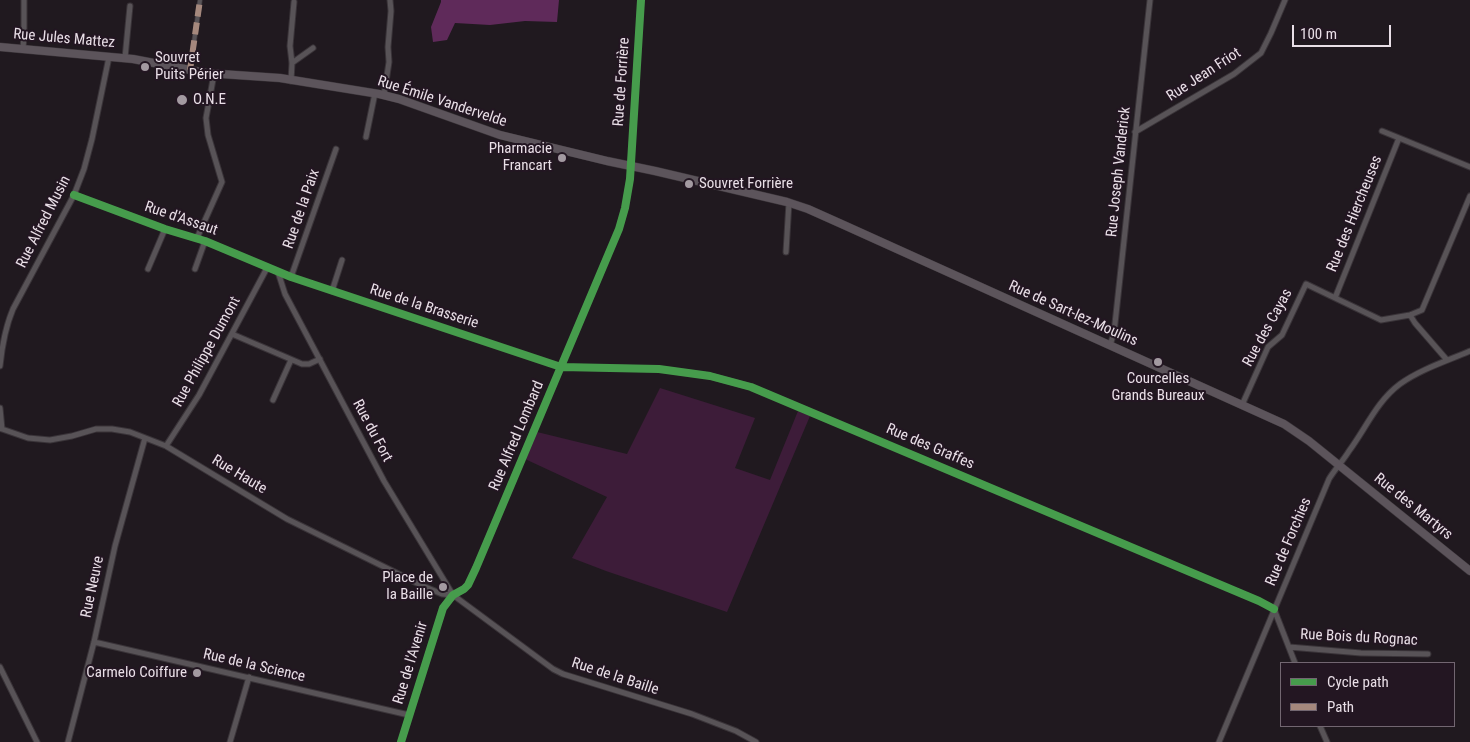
<!DOCTYPE html>
<html>
<head>
<meta charset="utf-8">
<style>
	body { margin:0 }
	#map { position:relative; width:1470px; height:742px; overflow:hidden; background:#20191f; font-family:"Roboto Condensed",sans-serif }
	canvas { display:block }
	.legend { position:absolute; left:1280px; top:662px; width:175px; height:65px; box-sizing:border-box; background:#231622; border:1px solid #726671; margin:0; padding:6px 9px; list-style:none; font-size:15px; color:#e9dfe7 }
	.legend li { display:flex; align-items:center; gap:10px; height:25px }
	.legend b { width:25px; border:1px solid #726671 }
	.scale { position:absolute; left:1292px; top:25px; width:99px; height:22px; box-sizing:border-box; border:2px solid #e9dfe7; border-top:0; padding-left:6px; font-size:15px; line-height:18px; white-space:nowrap; color:#e9dfe7; -webkit-text-stroke:4px #231622; paint-order:stroke }
</style>
</head>
<body>
<div id="map">
<canvas width="1470" height="742"></canvas>
<ul class="legend">
<li><b style="height:6px;background:#469c4c"></b>Cycle path</li>
<li><b style="height:6px;background:#a5887d"></b>Path</li>
</ul>
<div class="scale">100 m</div>
</div>
<script>
const ctx = document.querySelector('canvas').getContext('2d');
ctx.lineJoin = 'round';
function fillPath(path, color) { ctx.fillStyle = color; ctx.fill(path, 'evenodd'); }
function trace(path, color, width, dash) { ctx.strokeStyle = color; ctx.lineWidth = width; ctx.lineCap = dash ? 'butt' : 'round'; ctx.setLineDash(dash || []); ctx.stroke(path); }
function write(font, color, halo, rows, align = 'center') {
  ctx.font = font + ' "Roboto Condensed",sans-serif'; ctx.lineWidth = 4; ctx.setLineDash([]); ctx.textBaseline = 'middle'; ctx.strokeStyle = halo; ctx.fillStyle = color; for (const [text, x, y, turn = 0] of rows) {
    ctx.save(); ctx.translate(x, y); ctx.rotate((+turn || 0) * Math.PI / 180); ctx.textAlign = isNaN(turn) ? turn : align; if (halo) ctx.strokeText(text, 0, 0); ctx.fillText(text, 0, 0); ctx.restore();
  }
}
const green = new Path2D(`
	M660,388L755,418L735,468L770,480L798,411L810,416L727,612L606,571L572,558L607,497L525,459L537,432L627,454Z`);
const forest = new Path2D(`
	M441,0H559L557,22L525,21L490,25L455,23L447,40L433,42L431,27L441,2Z`);
const pedestrian = new Path2D(`
	M190,70L200,0`);
const minor = new Path2D(`
	M23,49L24,35V0
	M125,58L130,6
	M292,63L313,48
	M291,81L292,63L290,46L294,2
	M384,95L389,62L388,47L391,11L390,0
	M1382,131L1470,167
	M1135,132L1234,74L1261,53L1271,33L1285,0
	M366,137L375,93
	M74,195L165,229L205,241L291,277L561,367L659,369L710,376L751,387L1259,601L1274,609
	M197,238L222,182L208,135L206,118L214,74
	M786,252L789,202
	M148,269L165,229
	M195,269L205,241
	M278,272L285,294L384,481L453,595L553,669L563,674L692,714L736,731L756,742
	M291,277L336,149
	M332,291L342,260
	M1335,298L1399,138
	M1410,315L1415,323L1447,360
	M232,334L302,364H309L320,359
	M1110,345L1114,333L1150,0
	M0,366C2,346 5,328 13,309L74,195L84,169L92,139L109,57
	M273,400L291,360
	M1242,405L1268,347L1282,335L1306,284L1381,320L1410,315L1422,310L1470,196
	M0,408L2,429
	M2,429L28,438L50,440L72,436L96,429H112L130,432L166,446L287,519L423,586L442,594L453,595
	M166,446L199,395L267,268
	M1274,609L1295,663
	M94,642L409,715
	M1289,647L1361,653L1428,654
	M0,667L37,742
	M1320,726L1327,742
	M68,742L94,642L115,546L145,438
	M230,742L249,677
	M401,742L443,608L453,595L464,589L468,585L476,568L619,229L625,208L630,179L641,0
	M1219,742L1329,479C1335,469 1343,461 1349,451C1366,428 1377,401 1400,384C1421,369 1447,361 1470,351`);
const secondary = new Path2D(`
	M0,47L133,59L206,73L280,78L379,94L399,99L500,135L607,161L655,171L787,202L808,209L846,226L1284,424L1309,441L1470,571`);
const quiet = new Path2D(`
	M190,70L200,0`);
const cycleway = new Path2D(`
	M74,195L165,229L205,241L291,277L561,367L659,369L710,376L751,387L1259,601L1274,609
	M401,742L443,608L453,595L464,589L468,585L476,568L619,229L625,208L630,179L641,0`);
const markers = [
	[145,67,5,"#a39aa1"],
	[182,100,6,"#a39aa1"],
	[562,158,5,"#a39aa1"],
	[689,184,5,"#a39aa1"],
	[1158,362,5,"#a39aa1"],
	[443,587,5,"#a39aa1"],
	[197,673,5,"#a39aa1"]
];
const streetNames = [
	["Rue Jules Mattez",64,39,5],
	["Rue Jean Friot",1204,75,-33],
	["Rue de Forrière",622,82,-86],
	["Rue Émile Vandervelde",442,102,18],
	["Rue Joseph Vanderick",1119,172,-84],
	["Rue de la Paix",302,209,-71],
	["Rue des Hiercheuses",1355,214,-68],
	["Rue d'Assaut",181,219,19],
	["Rue Alfred Musin",44,222,-63],
	["Rue de la Brasserie",424,307,18],
	["Rue de Sart-lez-Moulins",1073,314,24],
	["Rue des Cayas",1268,328,-61],
	["Rue Philippe Dumont",207,352,-61],
	["Rue du Fort",372,431,62],
	["Rue Alfred Lombard",517,436,-67],
	["Rue des Graffes",930,447,23],
	["Rue Haute",239,475,31],
	["Rue des Martyrs",1413,507,39],
	["Rue de Forchies",1289,542,-67],
	["Rue Neuve",93,587,-78],
	["Rue Bois du Rognac",1359,638,3],
	["Rue de l'Avenir",411,663,-73],
	["Rue de la Science",254,666,13],
	["Rue de la Baille",615,677,18]
];
const poiNames = [
	["Souvret",155,58],
	["Puits Périer",155,75],
	["O.N.E",193,100],
	["Pharmacie",552,149,"right"],
	["Francart",552,166,"right"],
	["Souvret Forrière",699,184],
	["Courcelles",1158,379,"center"],
	["Grands Bureaux",1158,396,"center"],
	["Place de",433,578,"right"],
	["la Baille",433,595,"right"],
	["Carmelo Coiffure",187,673,"right"]
];
fillPath(green, '#3d1c39');
fillPath(forest, '#5f2a5a');
trace(pedestrian, '#3a3439', 5.5);
trace(minor, '#3a3439', 7);
trace(secondary, '#3a3439', 9);
trace(pedestrian, '#585357', 4);
trace(minor, '#585357', 5);
trace(secondary, '#5c545b', 8);
trace(quiet, '#a5887d', 6, [12, 6]);
trace(cycleway, '#469c4c', 8);
for (const [x, y, r, color] of markers) { const dot = new Path2D(); dot.arc(x, y, r, 0, 2 * Math.PI); ctx.fillStyle = color; ctx.fill(dot); trace(dot, '#231622', 2); }
write('15px', '#e9dfe7', '#231622', streetNames);
write('15px', '#e9dfe7', '#231622', poiNames, 'left');
</script>
</body>
</html>
